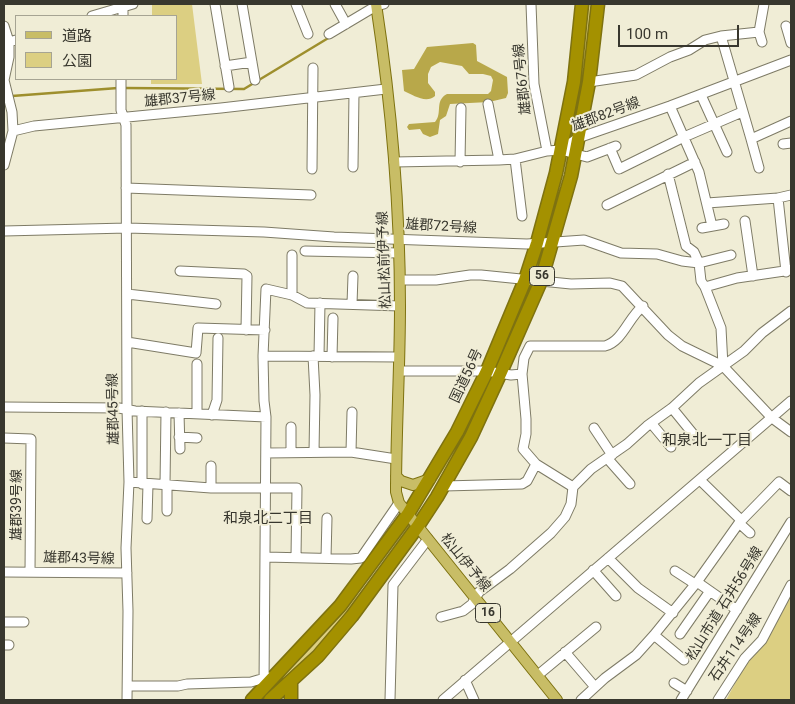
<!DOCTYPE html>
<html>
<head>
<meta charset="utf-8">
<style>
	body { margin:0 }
	#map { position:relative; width:795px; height:704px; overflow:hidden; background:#f0edd6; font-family:Roboto,"Noto Sans JP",sans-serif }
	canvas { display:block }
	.frame { position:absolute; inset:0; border:5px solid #38372e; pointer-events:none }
	.legend { position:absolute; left:15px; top:15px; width:162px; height:65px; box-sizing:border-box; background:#f0edd6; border:1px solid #a6a493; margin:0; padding:6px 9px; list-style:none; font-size:15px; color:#38372e }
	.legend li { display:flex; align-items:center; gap:10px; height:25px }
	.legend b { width:25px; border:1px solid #a6a493 }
	.scale { position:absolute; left:618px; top:25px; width:121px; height:22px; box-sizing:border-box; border:2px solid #38372e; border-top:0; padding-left:6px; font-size:15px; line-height:18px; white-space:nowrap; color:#38372e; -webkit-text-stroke:4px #f0edd6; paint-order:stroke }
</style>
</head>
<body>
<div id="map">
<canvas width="795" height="704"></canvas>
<div class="frame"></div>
<ul class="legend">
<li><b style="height:6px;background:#c8bd66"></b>道路</li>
<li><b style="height:14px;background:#dccf82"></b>公園</li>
</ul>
<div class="scale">100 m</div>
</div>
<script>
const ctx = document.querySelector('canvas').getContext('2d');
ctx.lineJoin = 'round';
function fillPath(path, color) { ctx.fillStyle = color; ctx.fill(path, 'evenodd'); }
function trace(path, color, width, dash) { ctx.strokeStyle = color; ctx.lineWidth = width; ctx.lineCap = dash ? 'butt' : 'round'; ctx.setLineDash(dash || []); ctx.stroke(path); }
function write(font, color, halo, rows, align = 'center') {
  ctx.font = font + ' Roboto,"Noto Sans JP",sans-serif'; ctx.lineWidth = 4; ctx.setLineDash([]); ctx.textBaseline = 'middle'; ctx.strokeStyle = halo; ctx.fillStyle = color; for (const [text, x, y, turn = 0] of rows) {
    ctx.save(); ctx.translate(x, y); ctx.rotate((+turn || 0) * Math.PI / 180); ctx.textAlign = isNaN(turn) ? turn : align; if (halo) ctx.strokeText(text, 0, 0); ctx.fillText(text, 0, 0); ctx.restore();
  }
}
const green = new Path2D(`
	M152,4H192L202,84H151V79H176V16H152Z
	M589,4H592L583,83L573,126L585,41Z
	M477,410L457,449L427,496V494Z
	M377,572C349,619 303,660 265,698L344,611Z
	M791,594V700H726L748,660L768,639Z`);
const forest = new Path2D(`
	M473,43L476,45L477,61L507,77L508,93L506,98L489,102L450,104L446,116L440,120L438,134L430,137L423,134L420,129L409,130L407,127L409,124L435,122C443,113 434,101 447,94H488L491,91L493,80L491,76L483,74H469L462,66L440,62L431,67L428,74V83L435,92V96C426,104 413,95 404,91L402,70L414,69L427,47Z`);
const stream = new Path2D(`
	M125,88L244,89L330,37
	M12,96L118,88`);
const minor = new Path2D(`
	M215,4L229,87
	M242,4L255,80
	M296,4L308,34
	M335,4L346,24
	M531,4L534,84L547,151
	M92,16L133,4
	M123,16V4
	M4,26L9,42
	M786,26L791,43
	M329,34L376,6L384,4
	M721,36L751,139L791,121
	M762,42L759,32L764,4
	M225,66L252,62
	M121,79V110L126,125L127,409L129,482L126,548L128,611L127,700
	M589,82L636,75L670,57L689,50L705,40L721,36L759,32
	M701,95L727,152
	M488,104L499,160
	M670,106L699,172L712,226
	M13,131L12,112L4,80L9,57V42L16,40
	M751,139L759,168
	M783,144L791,143
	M610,148L619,169L684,137L742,112
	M561,150L587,157L616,146
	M515,159L522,216
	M394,162L499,160L515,159L547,151L561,150L578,138L670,106L791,60
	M460,162L461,108
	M4,165L13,131L34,126L221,108L386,89
	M353,167L354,93
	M312,169L313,68
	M668,174L686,246L694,252L699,263L731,255
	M126,188L311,195
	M707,203L778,198
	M607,205L695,162
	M745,221L753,276
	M702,228L724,224
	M4,231L127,228L264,232L334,237L527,244L584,240L621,253L657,254L682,261L699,263L701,281L705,287L737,278L791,270
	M305,251L399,253
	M292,255V295
	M180,271L244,274L247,276L246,330
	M786,272L778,198L791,195
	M400,280H436L470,275H481L571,284L610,283L622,286L668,335L682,346L723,366L772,418L791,432
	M705,287L721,328L723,366
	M127,294L216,304
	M352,304L353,276
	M127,342L196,353L198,328L265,330
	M263,356L266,289L292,295L307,303L400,306
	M313,356L315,395L314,452
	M319,356L320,303
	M332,357L333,318
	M399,371H487L511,375L522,374L524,358L530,346H605C623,341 628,318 643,306
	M522,374L526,419V434L523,449L536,464L573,487
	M4,407L119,408L135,411L266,417
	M672,408L694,435
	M179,413L180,449
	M197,414V364
	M212,415L217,400L218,338
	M651,423L671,447
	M291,427V452
	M594,428L612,455
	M179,437L197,438
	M4,438L31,439L30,572
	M351,452L352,412
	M266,453L351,452L396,459
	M607,458L630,484
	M211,466V488
	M700,480L741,520
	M129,482L211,488H297L296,557
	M142,484V411
	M165,485L166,412
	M444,486L522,484L527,481L536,464
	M167,511V485
	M147,519L148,484
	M739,523L750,533
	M265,557L351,559L361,558L399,503
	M326,558L327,518
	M608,558L638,588L673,613
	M593,570L616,596
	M675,571L695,584
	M4,572L127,573
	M697,582L737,610
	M441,617L463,611L472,604L479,592L510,569L551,533L565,517L571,504L573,487L591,469L627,444L647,426L672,408L699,383L744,351L762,333L791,311
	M4,622H24
	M680,634L710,591
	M654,635L684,660
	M4,645H9
	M565,652L595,687
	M538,675L596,627
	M465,680L474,700
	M674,683L687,691
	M128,686H178L187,684L251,682L268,677
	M264,687L266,417L264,401L263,356L399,357
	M390,700L393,585L428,539
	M443,700L791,401
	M581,700L605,678L636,655L654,635L697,582L739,523L779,482L791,491
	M681,700L791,522
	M718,700L745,658L762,640L791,585`);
const major = new Path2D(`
	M376,4C391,103 400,205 400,306C400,368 396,430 396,492L399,503L557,700
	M396,476L401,481L413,485L430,479`);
const highway = new Path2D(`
	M291,681V700
	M252,700L340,606L408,514L457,432L487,371L525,280L537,243L556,173L574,82L582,4
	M270,700L318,656L352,616L418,526L437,497L471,437L501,372L541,281L571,176L589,82L598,4`);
const shields = [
	[542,276,25],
	[488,613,25]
];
const shieldNames = [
	["56",542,276],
	["16",488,613]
];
const streetNames = [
	["雄郡67号線",523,79,-96],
	["雄郡37号線",180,99,-6],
	["雄郡82号線",606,115,-21],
	["雄郡72号線",441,227,3],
	["松山松前伊予線",385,260,-92],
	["国道56号",467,376,-65],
	["雄郡45号線",114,409,-91],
	["雄郡39号線",17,505,-90],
	["雄郡43号線",79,559,1],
	["松山伊予線",465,563,51],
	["松山市道 石井56号線",725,604,-58],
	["石井114号線",736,648,-55]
];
const neighbourhoodNames = [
	["和泉北一丁目",707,441],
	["和泉北二丁目",268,519]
];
fillPath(green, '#dccf82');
fillPath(forest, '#b8a84a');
trace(stream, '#9e8f2d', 2.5);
trace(minor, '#7e7b66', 11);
trace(major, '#7e7210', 12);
trace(highway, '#7e7210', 15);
trace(minor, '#fff', 9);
trace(major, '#c8bd66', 10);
trace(highway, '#a49100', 12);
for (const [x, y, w] of shields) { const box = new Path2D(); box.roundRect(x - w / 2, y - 9.5, w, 19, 4); ctx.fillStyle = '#f0edd6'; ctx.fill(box); trace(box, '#38372e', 1); }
write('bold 12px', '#38372e', null, shieldNames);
write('14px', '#38372e', '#f0edd6', streetNames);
write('15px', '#38372e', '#f0edd6', neighbourhoodNames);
</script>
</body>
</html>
